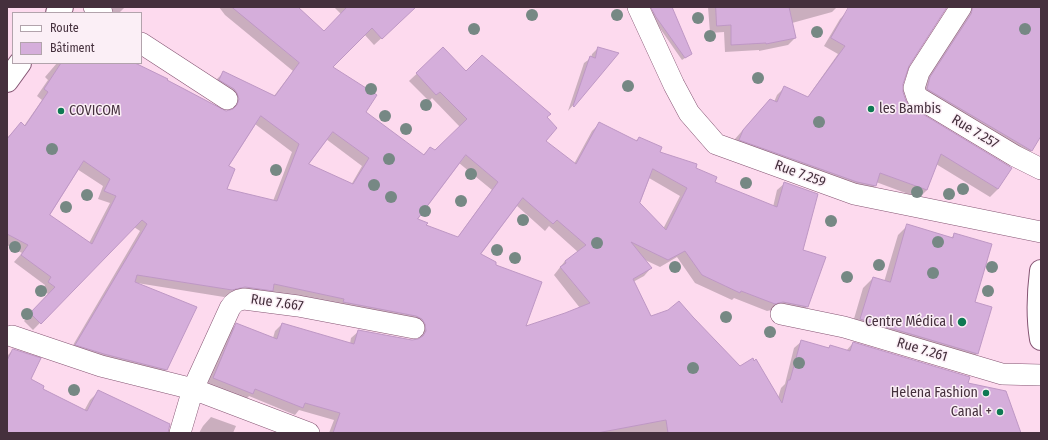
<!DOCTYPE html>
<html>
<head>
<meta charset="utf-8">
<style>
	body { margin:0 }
	#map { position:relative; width:1048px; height:440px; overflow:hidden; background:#fddaee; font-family:"Fira Sans Condensed",sans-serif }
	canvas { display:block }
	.frame { position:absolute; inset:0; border:8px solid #45303d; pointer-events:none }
	.legend { position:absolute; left:12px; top:12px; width:130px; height:52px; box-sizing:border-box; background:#fbeff6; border:1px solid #b2a3ac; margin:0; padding:5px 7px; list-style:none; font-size:12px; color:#45303d }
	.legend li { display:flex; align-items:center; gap:8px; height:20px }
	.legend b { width:20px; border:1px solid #b2a3ac }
</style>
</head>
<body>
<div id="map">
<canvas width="1048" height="440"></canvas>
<div class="frame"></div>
<ul class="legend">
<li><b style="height:5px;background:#fff"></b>Route</li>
<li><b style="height:11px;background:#d5aedb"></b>Bâtiment</li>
</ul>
</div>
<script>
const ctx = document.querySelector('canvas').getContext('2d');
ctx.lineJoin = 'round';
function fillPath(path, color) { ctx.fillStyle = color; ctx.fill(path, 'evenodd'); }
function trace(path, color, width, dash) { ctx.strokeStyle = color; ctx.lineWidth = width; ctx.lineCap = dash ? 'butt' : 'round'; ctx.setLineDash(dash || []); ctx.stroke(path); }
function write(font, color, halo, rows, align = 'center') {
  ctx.font = font + ' "Fira Sans Condensed",sans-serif'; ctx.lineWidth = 3; ctx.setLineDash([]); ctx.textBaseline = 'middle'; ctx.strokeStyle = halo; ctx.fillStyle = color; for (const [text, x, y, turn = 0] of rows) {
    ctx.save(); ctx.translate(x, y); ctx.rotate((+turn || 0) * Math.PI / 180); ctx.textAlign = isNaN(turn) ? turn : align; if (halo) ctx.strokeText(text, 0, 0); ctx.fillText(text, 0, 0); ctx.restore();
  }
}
const shadow = new Path2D(`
	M97,7H125L119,13H104Z
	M219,7H296L324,32L341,14L334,7H415L374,45L364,34L332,67L364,113L423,155L430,148L435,152L460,127L432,98L429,101L409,81L443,49L466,73L546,117L545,141L574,164L592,131L600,123L635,141L639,138L658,153L695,168L714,183L773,207L777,190L785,183L802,251L807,307L799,314L776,309L767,311L734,298L732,300L695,283L677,257L660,267L643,259L651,268L644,276L633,282L650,318L692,317L740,367L778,398L781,388L785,384L794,348L802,341L828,348L830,346L846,351L853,343L967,384L1020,433H329L334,420L299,410L295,415L249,396L245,401L206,386L229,331L237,324L273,338L275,331L282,324L350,344L351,338L359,331L412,341L418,340V332L237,294L224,297L137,283L166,370L159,377L69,352L140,231L134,227L33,330L24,321L48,294L42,290L45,285L14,262L22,253L7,245V138L21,123L24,126L42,100L37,96L48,80L45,77L57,63H133L227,112L231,111L232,107L216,80L223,73L274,96L293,71L225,15ZM255,124L292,152L273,201L225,190L228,167ZM326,139L362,166L351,185L308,165ZM459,163L492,190L457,238L425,226L417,220ZM77,169L103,186L98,199L110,203L89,243L49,215ZM649,178L680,196L663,229L639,203ZM516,205L545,231L549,226L578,252L565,261L554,275L580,308L565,314L524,327L480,254Z
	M667,7H670L691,54L682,60L650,14L653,11Z
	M708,7H837L832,12L792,23L795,38L788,45L759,51V50L725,52L724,32L710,33Z
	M877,7H946L908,65L902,84L905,101L910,108L1010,168L998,189L990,197L936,164L927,190L919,198L876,182L875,186L867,194L732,148L735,139L762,108L770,100L774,102L777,95L785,87L807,98L838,54L824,46L840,19L848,11Z
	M962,7H1041V134L1031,151L1024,158L920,97L922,86Z
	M598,48L617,54L568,111L584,63L591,58L592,54Z
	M908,225L951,238L955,234L974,303L991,308L977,354L967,363L851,329L863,288L873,278L884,282L898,235Z
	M13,350L30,380L42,389L84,411L90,400L99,391L168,433H7V354L8,355Z
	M211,417L236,426L233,433H199L203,426Z`);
const building = new Path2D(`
	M232,7H298L324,31L347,7H416L382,39L372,28L333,67L377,95L366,112L424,155L430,147L435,150L467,119L440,92L436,95L416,73L443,47L466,71L482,55L551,114L547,117L557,128L546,141L576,164L599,122L637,141L639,137L662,147L660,152L697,164L696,168L717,177L715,182L777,207L784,182L818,194L803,250L826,257L808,307L783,302L775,304L741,291L740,293L702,275L685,251L668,260L631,242L652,268L633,279L651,316L668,310L679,301L693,317L740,366L753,358L754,361L756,359L782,403L788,380H790L801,340L829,348L830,345L850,351L853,342L970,377L968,383L1006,391L1021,433H668L666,420L597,433H333L340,413L305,403L303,408L255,389L253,394L213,378L236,323L277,339L282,323L354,344L358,330L412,340L418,339L423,336L426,331L425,324L422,319L416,316L343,302L344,299L274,284L273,291L245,287L232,290L137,275L135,282L197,307L167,370L104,354L75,345L147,224L142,220L41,324L30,313L55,287L48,282L51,277L21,255L28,245L7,234V139L21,122L25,126L48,92L44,89L61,63H135L168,79L167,80L226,111L233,109L237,105L239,99L237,93L234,89L219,80L223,71L275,96L299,63ZM261,116L299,144L277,201L227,189L235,169L229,166ZM333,132L369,158L353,184L309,164ZM466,155L498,182L458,237L426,225L428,223L418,219ZM84,161L110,179L104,191L116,196L92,244L50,215ZM653,169L687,188L666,230L640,203ZM523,198L553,224L557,220L586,245L565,261L566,263L560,267L590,303L565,313L526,326L542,282L496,265V262L481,254Z
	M651,7H672L692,54L685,58L656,17Z
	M716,7H789L796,38L766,44V43L731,45V25L717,26Z
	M849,7H947L909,66L903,84V92L906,101L911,107L1012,168L998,189L941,154L927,190L880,173L876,186L857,182L739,140L743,130L770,99L777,102L784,86L808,97L845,46L831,38Z
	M973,7H1041V136L1032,151L927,89L930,77L971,14Z
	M598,47L619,53L574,107L573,106L590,56L595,58Z
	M907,224L953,238L954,233L992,244L975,302L992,307L978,354L860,319L873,277L890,282Z
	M13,349L41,358L31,379L44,386L43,389L87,411L98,390L170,424L168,433H7V361Z`);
const minor = new Path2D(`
	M94,7L102,13
	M638,7L674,85L689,113L716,144L854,194L1041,232
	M961,7L919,72L914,88L917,97L1015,156L1041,169
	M141,43L227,99
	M781,314L844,327L1002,374L1041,375
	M12,336L101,366L193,389L309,433
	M180,433L193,389L230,308C234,302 237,300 244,299L298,306L414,328`);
const major = new Path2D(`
	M57,13L62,7
	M7,81L20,63
	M1041,271C1038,295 1037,315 1041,339`);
const trees = [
	[532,15],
	[617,15],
	[698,18],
	[474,29],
	[1025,29],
	[817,32],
	[710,36],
	[758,78],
	[628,86],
	[371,89],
	[426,105],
	[385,116],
	[819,122],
	[406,129],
	[52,149],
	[389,159],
	[276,170],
	[471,174],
	[746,183],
	[374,185],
	[963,189],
	[917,192],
	[949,194],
	[87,195],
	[391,197],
	[461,201],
	[66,207],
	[425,211],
	[523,220],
	[831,221],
	[938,242],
	[597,243],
	[15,247],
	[497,250],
	[515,258],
	[879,265],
	[675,267],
	[992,267],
	[933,273],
	[847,277],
	[41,291],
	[988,291],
	[27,314],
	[726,317],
	[770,332],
	[799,363],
	[693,368],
	[74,390]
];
const markers = [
	[871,109,4,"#0e7953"],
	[61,111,4,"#0e7953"],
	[962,322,5,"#0e7953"],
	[986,393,4,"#0e7953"],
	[1000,412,4,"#0e7953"]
];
const poiNames = [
	["les Bambis",879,109,"left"],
	["COVICOM",69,111,"left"],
	["Centre Médica l",953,322],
	["Helena Fashion",978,393],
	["Canal +",992,412]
];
const streetNames = [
	["Rue 7.257",975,132,31],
	["Rue 7.259",800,174,20],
	["Rue 7.667",277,303,8],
	["Rue 7.261",922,350,17]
];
fillPath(shadow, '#0003');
fillPath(building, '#d5aedb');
trace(building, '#be97c4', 1);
trace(minor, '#855573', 22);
trace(major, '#855573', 24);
trace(minor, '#fff', 21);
trace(major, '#fff', 22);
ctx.fillStyle = '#768884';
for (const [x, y] of trees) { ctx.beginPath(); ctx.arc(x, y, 6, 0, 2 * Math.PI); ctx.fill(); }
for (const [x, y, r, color] of markers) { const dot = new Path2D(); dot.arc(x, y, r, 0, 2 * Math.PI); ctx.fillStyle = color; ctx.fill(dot); trace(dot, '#fbeff6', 1.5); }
write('14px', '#45303d', '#fbeff6', poiNames, 'right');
write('14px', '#45303d', '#fbeff6', streetNames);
</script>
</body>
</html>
